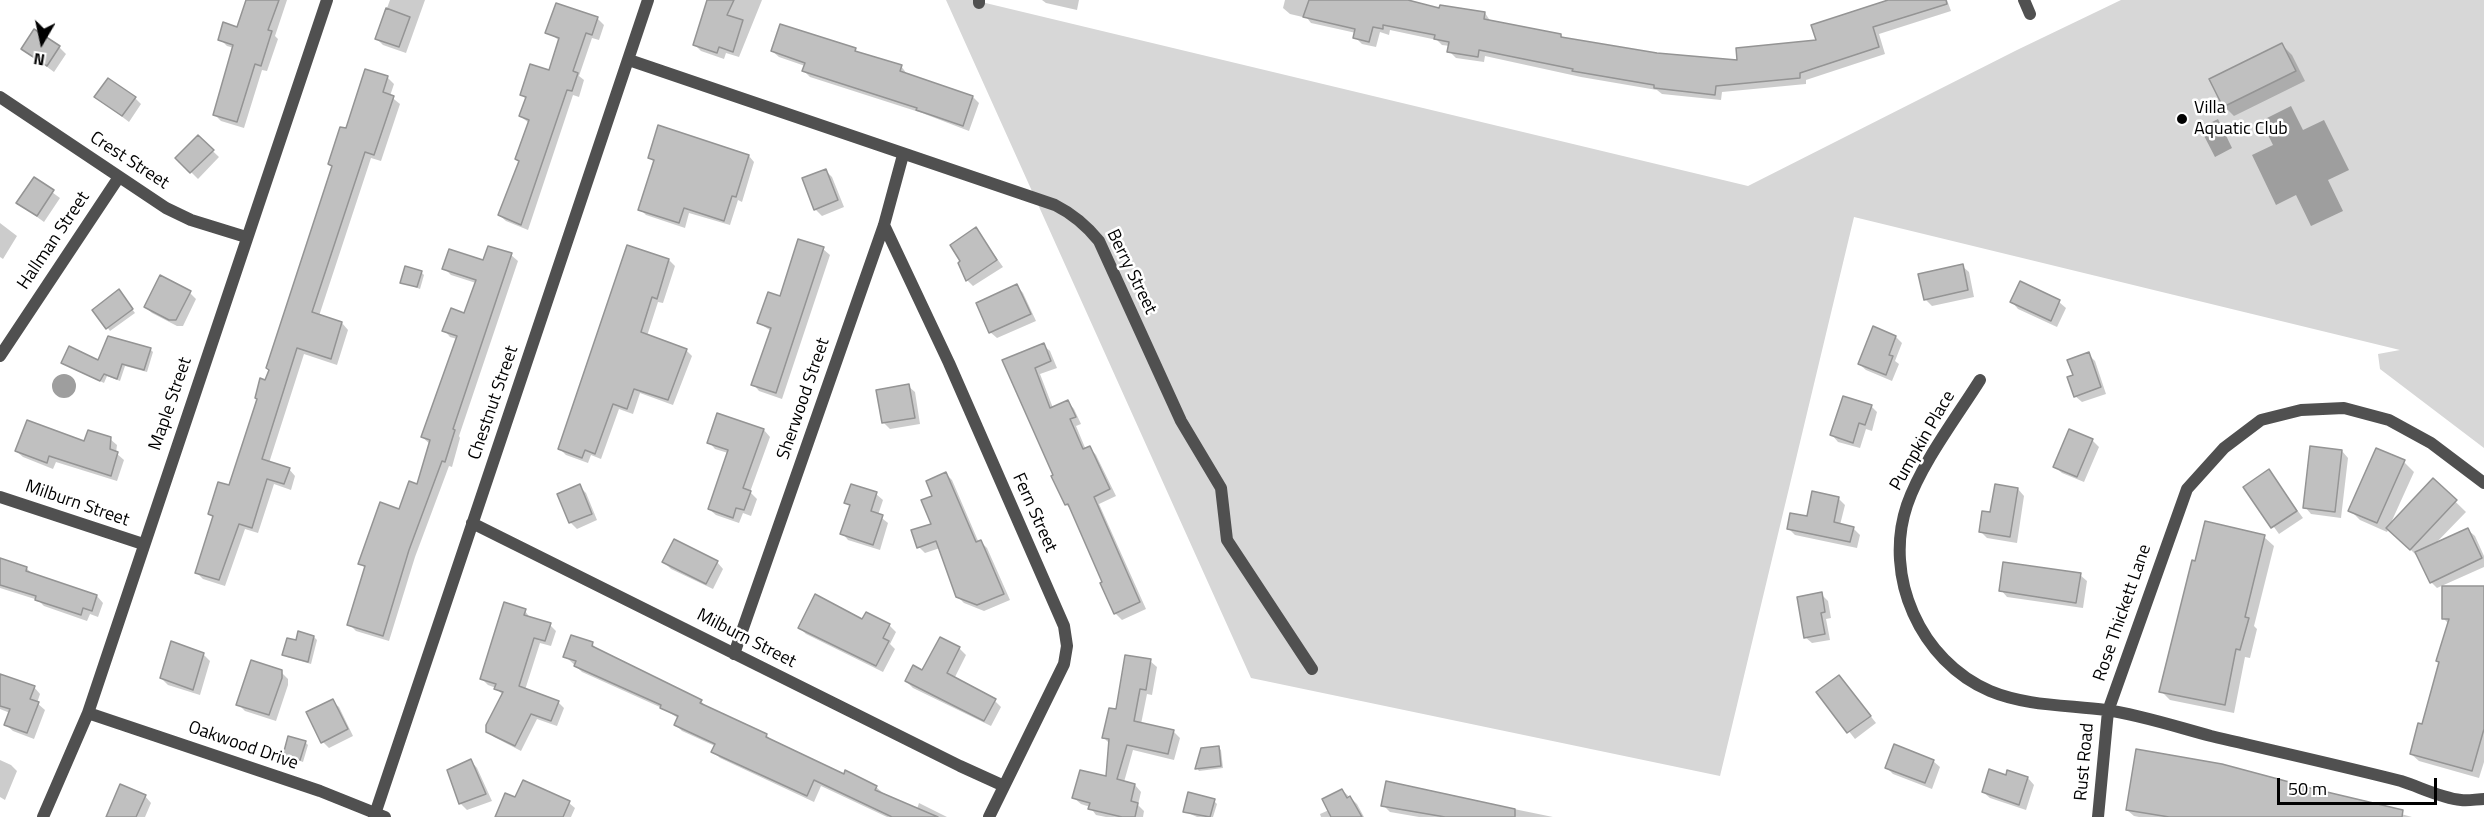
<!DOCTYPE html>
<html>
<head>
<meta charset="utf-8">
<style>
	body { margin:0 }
	#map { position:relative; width:2484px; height:817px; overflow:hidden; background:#fff; font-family:"Titillium Web",sans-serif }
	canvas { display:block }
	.north { position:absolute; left:12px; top:12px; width:60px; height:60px; -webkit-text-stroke:4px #fff; paint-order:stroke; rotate:189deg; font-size:16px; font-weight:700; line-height:24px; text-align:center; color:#000 }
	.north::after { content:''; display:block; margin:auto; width:21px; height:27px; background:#000; clip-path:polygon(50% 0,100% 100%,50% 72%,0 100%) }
	.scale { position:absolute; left:2277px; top:778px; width:160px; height:27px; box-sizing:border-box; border:3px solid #000; border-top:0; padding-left:8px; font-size:18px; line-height:21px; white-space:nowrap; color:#000; -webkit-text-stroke:4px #fff; paint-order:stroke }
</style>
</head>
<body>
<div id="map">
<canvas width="2484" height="817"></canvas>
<div class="north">N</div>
<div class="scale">50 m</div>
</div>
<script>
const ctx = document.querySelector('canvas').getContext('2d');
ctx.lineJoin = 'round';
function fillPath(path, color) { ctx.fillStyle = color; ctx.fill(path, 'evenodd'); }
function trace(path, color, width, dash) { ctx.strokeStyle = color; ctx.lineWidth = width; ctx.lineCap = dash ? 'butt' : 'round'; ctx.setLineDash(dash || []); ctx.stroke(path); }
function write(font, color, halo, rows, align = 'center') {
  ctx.font = font + ' "Titillium Web",sans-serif'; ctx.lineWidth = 5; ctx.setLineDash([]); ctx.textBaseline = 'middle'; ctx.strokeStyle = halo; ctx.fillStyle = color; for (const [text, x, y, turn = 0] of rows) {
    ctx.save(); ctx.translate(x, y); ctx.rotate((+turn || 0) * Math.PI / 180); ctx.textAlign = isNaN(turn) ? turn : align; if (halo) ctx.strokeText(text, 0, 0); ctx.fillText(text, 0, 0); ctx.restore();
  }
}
const green = new Path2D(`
	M946,0H973L1748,186L2017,50L2121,0H2484V448L2380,369L2378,354L2400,350L1854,217L1720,776L1251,678Z`);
const water = new Path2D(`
	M2291,106L2303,130L2324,120L2349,170L2328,180L2343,211L2311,226L2296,195L2276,205L2252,155L2273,145L2261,121Z
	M2218,119L2232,148L2215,157L2200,128Z
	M52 386a12 12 0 1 1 24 0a12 12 0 1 1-24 0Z`);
const shadow = new Path2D(`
	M248,0H287L275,36L278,39L267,71L262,70L244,128L221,121L214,114L234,48L227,46L220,39L238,29Z
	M390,0H425L406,53L383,45L376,38Z
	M711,0H762L739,57L726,53L724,59L701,51L695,45Z
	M1042,0H1079L1077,10L1046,3Z
	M1285,0H1402L1440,10L1485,13L1491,22L1561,35L1564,39L1657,55L1738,61L1818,41L1893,0H1947L1951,11L1879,34L1885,54L1806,80V84L1722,92L1721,100L1662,94L1657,90L1581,77L1485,56L1484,62L1456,58L1449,51L1450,46L1442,45L1437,40L1390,30L1389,35L1380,32L1376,47L1362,44L1355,37L1356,33L1311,23L1307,18L1290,14L1283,8Z
	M557,5L598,19L604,25L599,40L592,38L579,76L584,80L579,97L573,95L528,230L506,221L499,215L520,162L517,159L529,123L520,116L527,100L521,94L550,72L560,41L547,32Z
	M2282,45L2292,55L2305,81L2234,116L2224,106Z
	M59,47L66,54L54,72L23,49Z
	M855,50L859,54L901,66L907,74L973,97L979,103L969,131L922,113L810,77L803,70L805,66L779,57L772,51Z
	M387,77L394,84L390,96L400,104L381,161L371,158L319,316L342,323L348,330L337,365L304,354L269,463L289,469L295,476L291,490L274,484L258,533L245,529L225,586L203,579L196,572L214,518L210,514L230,487L266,382L333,168L329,164L347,130Z
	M96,97L135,98L141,104L129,122Z
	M659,127L749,156L754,162L742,202L738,200L730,225L689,213L685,228L646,215L640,209L655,163L650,158Z
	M198,137L219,157L198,179L177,158Z
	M825,170L832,177L844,207L822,216L815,209Z
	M34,179L60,198L44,222L18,203Z
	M0,223L17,236L3,259L0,257Z
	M976,229L1003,267L973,286L967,280Z
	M628,247L669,260L675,266L663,303L658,302L647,336L686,350L692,356L673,405L640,393L633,414L619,409L601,459L591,455L588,463L566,455L560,449Z
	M823,249L830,255L782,399L759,391L753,384L771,331L759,323Z
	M511,255L518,261L459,436L460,438L452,467L449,466L415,557L389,641L356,631L349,624L366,569L360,563L418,486L430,444L422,437L457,339L450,337L444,330L465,315L476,283L451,275L444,268L484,262Z
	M1962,266L1969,272L1974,297L1932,306L1925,299Z
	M421,272L424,275L420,289L402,282Z
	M2021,283L2059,302L2066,308L2057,327L2018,309L2012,302Z
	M1017,286L1023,293L1036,321L997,338L990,332Z
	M190,293L196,299L183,326H177L152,313L145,307Z
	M121,294L135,313L110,331L94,310Z
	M1896,337L1902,343L1895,361L1899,364L1892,381L1866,370L1859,364Z
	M1043,345L1050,351L1057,368L1040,374L1053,408L1068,402L1074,409L1081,424L1076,426L1086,450L1090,448L1096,455L1116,496L1099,504L1146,609L1122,620L1115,613L1104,583L1072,511L1066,504L1004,361Z
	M150,349L153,352L147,372L125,366L120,381L107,376L104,383L63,363L99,362Z
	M2088,354L2095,361L2106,394L2082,402L2075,396V376Z
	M908,386L915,392L920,424L890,429L884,423Z
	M1871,406L1877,412L1872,431L1866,429L1860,448L1838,442L1832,435Z
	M718,415L764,430L770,437L750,492L757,499L751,516L743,513L739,523L716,515L709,509L728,453L715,449L709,442Z
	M110,439L117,445L116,453L124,460L117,481L56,462L53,469L23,457L16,451Z
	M2092,440L2099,447L2084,482L2062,473L2055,467Z
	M2342,451L2348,458L2341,518L2311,514L2305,507Z
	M2404,462L2414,472L2390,525L2433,480L2466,512L2434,545L2468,530L2475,536L2484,556V567L2437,588L2431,582L2420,559L2389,528L2387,532L2360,520L2350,510Z
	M2269,471L2303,518L2279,534L2245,487Z
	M946,474L952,480L979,543L981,542L987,548L1010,600L984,611L964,603L957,596L940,548L925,553L919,547L933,524L934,497Z
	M579,486L586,493L597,520L577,529L570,522Z
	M2018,489L2024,496L2017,543L1987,538L1981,532L1991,513Z
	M876,494L883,500L878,515L888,523L880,550L848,540L842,533L851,507L846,502Z
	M1838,498L1845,505L1840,525L1853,528L1860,535L1857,548L1795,535L1788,528Z
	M2264,537L2274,546L2254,626L2257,629L2250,658L2245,657L2234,713L2170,700L2161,691L2196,562Z
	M0,560L26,568L33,574L97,596L103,603L98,617L90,614L87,621L44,606L38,600L0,588Z
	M664,562H717L723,569L713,589L671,569Z
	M2080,575L2087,581L2083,608L2007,597L2001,590Z
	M2484,588V762L2479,778L2419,761L2411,754L2423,726L2449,624L2443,618Z
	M1821,594L1828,601L1831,618L1826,619L1830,640L1812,643L1805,637Z
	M525,611L531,619L550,625L556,631L551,646L540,643L525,690L558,702L564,708L557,726L537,719L521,751L494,737L488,731L503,695L496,688L488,685L482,679Z
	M866,614L889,625L896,632L890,644L895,649L883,672L806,634L800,628L863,621Z
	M314,637L317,640L311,664L287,657L284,655L297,642Z
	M592,644L599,651L701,701L707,708L766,735L773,741L844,776L876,787L883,793L917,809L919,803L947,817H887L821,786L814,802L720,758L713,751L715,746L682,731L676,725L678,718L662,708L582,672L565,656Z
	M959,648L966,655L954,679L995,701L1001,707L991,726L913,688L906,681Z
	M203,654L210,661L200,695L168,685L161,678Z
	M1150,661L1157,667L1152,695L1147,694L1141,724L1173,731L1180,738L1174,760L1133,750L1124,782L1135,785L1141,792L1138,805L1144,811L1143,817H1106L1096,815L1090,807L1081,804L1074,798L1108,778L1110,744L1103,737L1117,711Z
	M281,672L288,679V685L276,721L245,711L238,704Z
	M0,675L34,687L40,694L37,703L45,710L34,739L13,731L6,725L10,713L0,709Z
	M1839,676L1876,723L1855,739L1818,692Z
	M332,701L339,707L353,736L329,748L323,742Z
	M305,742L308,745L303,762L284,755Z
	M1218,747L1221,750L1223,768L1199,771L1197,768Z
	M0,760L11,765L17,771L5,800L0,797Z
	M471,761L477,768L492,801L467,810L460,803Z
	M1933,761L1940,767L1932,789L1893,774L1887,768Z
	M2222,765L2412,817H2139L2134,816L2127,810Z
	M2007,777L2028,778L2034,785L2026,810L1990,798L1983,792Z
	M1387,783L1553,817H1419L1390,812L1383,805Z
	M1342,790L1357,804L1364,817H1321L1320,814L1329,810Z
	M145,796L151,803L145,817H107Z
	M516,798L569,803L575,808L571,817H498Z
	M1214,801L1217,804L1213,817H1197L1184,811Z`);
const building = new Path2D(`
	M246,0H279L268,30L272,31L261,66L255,64L237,122L213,115L233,45L218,40L223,22L237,27Z
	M707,0H734L727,15L743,20L733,52L719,47L717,53L693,45Z
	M1309,0H1408L1439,8L1440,5L1485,12L1484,19L1561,34V37L1657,53L1737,60L1736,48L1816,40L1811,25L1888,0H1946L1947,4L1873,27L1879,47L1800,73V78L1716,86L1715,95L1654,88V85L1572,71L1573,69L1479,50L1478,57L1447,52L1449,42L1434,39L1435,35L1383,25V29L1373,27L1369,42L1353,38L1355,29L1303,17Z
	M556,3L598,17L592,35L586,33L573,71L578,73L572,91L567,90L521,225L498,215L519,161L515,159L529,120L519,116L526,97L520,95L530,64L549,70L559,38L545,33Z
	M386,8L410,17L399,47L375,39Z
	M780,24L856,48L855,51L902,65L900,71L973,96L963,126L928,114L916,110L917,108L802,71L805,63L771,51Z
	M34,29L60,46L47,66L21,49Z
	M2282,43L2296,71L2223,107L2209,79Z
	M365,69L388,76L383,92L394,96L374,155L365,152L312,312L342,322L331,359L297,348L262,459L290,468L284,484L267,479L252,528L239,524L219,580L195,573L213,516L208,514L218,482L229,485L257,399L255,398L260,378L265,380L269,370L266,368L332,166L328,164L340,127L346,128Z
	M108,78L136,97L122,116L94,97Z
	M658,125L749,155L736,197L732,196L724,221L684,208L679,223L638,210L654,160L648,158Z
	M198,135L214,150L190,173L175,158Z
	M826,169L838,200L814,210L802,178Z
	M34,177L54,190L37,216L16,203Z
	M976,227L997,260L966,281L958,263L960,261L950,245Z
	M798,239L824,247L776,393L751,385L771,328L757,323L768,292L780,296Z
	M627,245L669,259L657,299L652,297L641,332L687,349L668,400L634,389L627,409L613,404L595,454L585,450L582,458L558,449Z
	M488,246L512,253L453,429L455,430L445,462L442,461L409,550L383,636L347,625L365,566L358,564L380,502L399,509L409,481L417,484L430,440L421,437L457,336L442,331L451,308L464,313L476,280L442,269L449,249L483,260Z
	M1963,264L1968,290L1924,300L1918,274Z
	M405,266L422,271L417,287L400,283Z
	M160,275L191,291L176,320H169L144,307Z
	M2020,281L2060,300L2051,321L2010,302Z
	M1017,284L1031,314L989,333L976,303Z
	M119,289L133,309L106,329L92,310Z
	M1873,326L1896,336L1889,355L1893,356L1886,375L1858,364Z
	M108,336L151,348L144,370L122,364L117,379L104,374L100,381L61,363L69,346L98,360Z
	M1044,343L1051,361L1035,368L1050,408L1068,400L1076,417L1070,419L1083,449L1090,446L1110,489L1094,497L1140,602L1114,614L1100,583L1102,582L1068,504L1065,505L1051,476L1053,475L1002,360Z
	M2089,352L2101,387L2074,397L2067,377L2073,375L2067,360Z
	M909,384L915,418L882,423L876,390Z
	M1843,396L1872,405L1865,425L1859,423L1853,443L1830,435Z
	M717,413L764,429L743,488L751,491L744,510L736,508L733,518L708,509L728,450L707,443Z
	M27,420L84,441L88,430L111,437L110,449L118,452L111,476L49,456L47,463L15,451Z
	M2069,429L2093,439L2077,477L2053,467Z
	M2310,446L2342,450L2335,512L2303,508Z
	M2376,448L2405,460L2377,523L2348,511Z
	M2269,469L2297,511L2271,528L2243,487Z
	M946,472L976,542L981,540L1004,594L977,605L956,597L936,541L917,548L911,530L931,524L921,500L932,496L926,481Z
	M2433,478L2457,500L2410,550L2386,528Z
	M580,484L592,514L569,523L557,494Z
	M851,484L877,492L871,511L883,515L873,545L840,534L850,505L844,503Z
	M1995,484L2018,488L2010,537L1979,532L1982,511L1990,512Z
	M1812,491L1839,497L1834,522L1854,527L1850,542L1787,529L1790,513L1807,516Z
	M2205,521L2265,535L2245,617L2249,618L2240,650L2236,649L2225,705L2159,692L2192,560L2195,561Z
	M2468,528L2482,558L2430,583L2415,552Z
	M674,539L718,561L706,584L662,562Z
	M0,558L27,567L26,571L97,595L92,611L83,608L81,615L35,600L36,596L0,585Z
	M2003,562L2081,573L2076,603L1999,591Z
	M2442,586H2484V729L2472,771L2410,754L2418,723L2422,724L2439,662L2436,661L2449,619H2442Z
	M1822,592L1825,612L1821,613L1825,634L1804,638L1797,597Z
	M815,594L862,619L866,612L890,624L883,638L889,641L876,666L798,628Z
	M504,602L526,609L524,615L551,623L545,641L534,638L519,686L559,701L551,721L531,714L515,746L486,732V725L503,692L494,689L496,684L480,679Z
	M298,631L314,636L308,662L282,655L287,638L296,640Z
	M571,635L593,642L592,646L702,700L700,703L767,734L766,737L844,774L845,770L877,786L875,790L938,817H892L814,780L807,796L711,752L715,744L674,725L678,716L660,708L661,705L574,666L576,661L563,657Z
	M940,637L960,647L947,673L996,699L984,721L905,681L913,665L922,670Z
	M171,641L204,653L193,690L160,678Z
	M1125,655L1151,659L1146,690L1140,689L1134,721L1174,730L1168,754L1127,745L1117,779L1135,784L1131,801L1138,803L1135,817H1122L1088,809L1090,803L1072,798L1080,770L1106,776L1109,739L1102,738L1109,708L1116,709Z
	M251,660L282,670V678L269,715L236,705Z
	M0,674L35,686L30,699L39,702L27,733L4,725L10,709L0,706Z
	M1839,675L1871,716L1847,733L1816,692Z
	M333,699L348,729L321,743L306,712Z
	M288,736L306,741L300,760L283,755Z
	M1894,744L1934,760L1925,783L1885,768Z
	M1219,746L1221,766L1195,769L1201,748Z
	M2136,749L2222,764L2293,783V784L2403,810L2402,817H2169L2126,810Z
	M471,759L486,794L459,804L447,770Z
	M1989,769L2006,775L2007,770L2028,777L2019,805L1982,792Z
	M523,780L570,801L563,817H495L505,793L515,797Z
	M1386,781L1515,809V817H1445L1381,806Z
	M120,784L146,795L136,817H106Z
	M1342,789L1347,798L1350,796L1362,817H1331L1322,799Z
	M1188,792L1215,799L1210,817L1183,812Z`);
const street = new Path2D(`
	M979,0V3
	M2024,0L2030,14
	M629,60L1055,205C1073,214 1086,225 1099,241L1181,421L1221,488L1227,540L1312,669
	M0,97L166,208L191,220L246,237
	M884,225L949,363L1064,626L1067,646L1064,664L989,817
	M0,356L119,177
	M1980,380C1956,418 1921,464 1907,505C1883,576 1920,661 1990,691C2026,706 2067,705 2106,710C2141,715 2177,727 2211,736C2274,751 2338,765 2401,781C2420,787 2441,798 2461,800C2469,801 2477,799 2484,799
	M0,497L143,544
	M472,523L960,766L1004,786
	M734,654L884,225L903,155
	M88,713L320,791L385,817
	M43,817L88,713L327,0
	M374,817L648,0
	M2098,817L2108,711L2187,489L2224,448L2261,420L2301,410L2344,408L2389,420L2431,443L2484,483`);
const markers = [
	[2182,119,6,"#000"]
];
const poiNames = [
	["Villa",2194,109],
	["Aquatic Club",2194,130]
];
const streetNames = [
	["Crest Street",129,161,33],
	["Hallman Street",54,241,-56],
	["Berry Street",1131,272,64],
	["Sherwood Street",804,399,-71],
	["Chestnut Street",494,403,-71],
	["Maple Street",171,404,-71],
	["Pumpkin Place",1923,441,-60],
	["Milburn Street",77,504,19],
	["Fern Street",1034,513,66],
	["Rose Thickett Lane",2123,613,-71],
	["Milburn Street",746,639,27],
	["Oakwood Drive",243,746,19],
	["Rust Road",2085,762,-85]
];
fillPath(green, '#d7d7d7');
fillPath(water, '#9e9e9e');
fillPath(shadow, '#0003');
fillPath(building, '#c0c0c0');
trace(building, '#949494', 1.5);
trace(street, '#505050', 12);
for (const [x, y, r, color] of markers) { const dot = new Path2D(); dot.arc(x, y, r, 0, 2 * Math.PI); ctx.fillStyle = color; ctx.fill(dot); trace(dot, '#fff', 2); }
write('18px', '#000', '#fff', poiNames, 'left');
write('18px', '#000', '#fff', streetNames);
</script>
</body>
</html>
